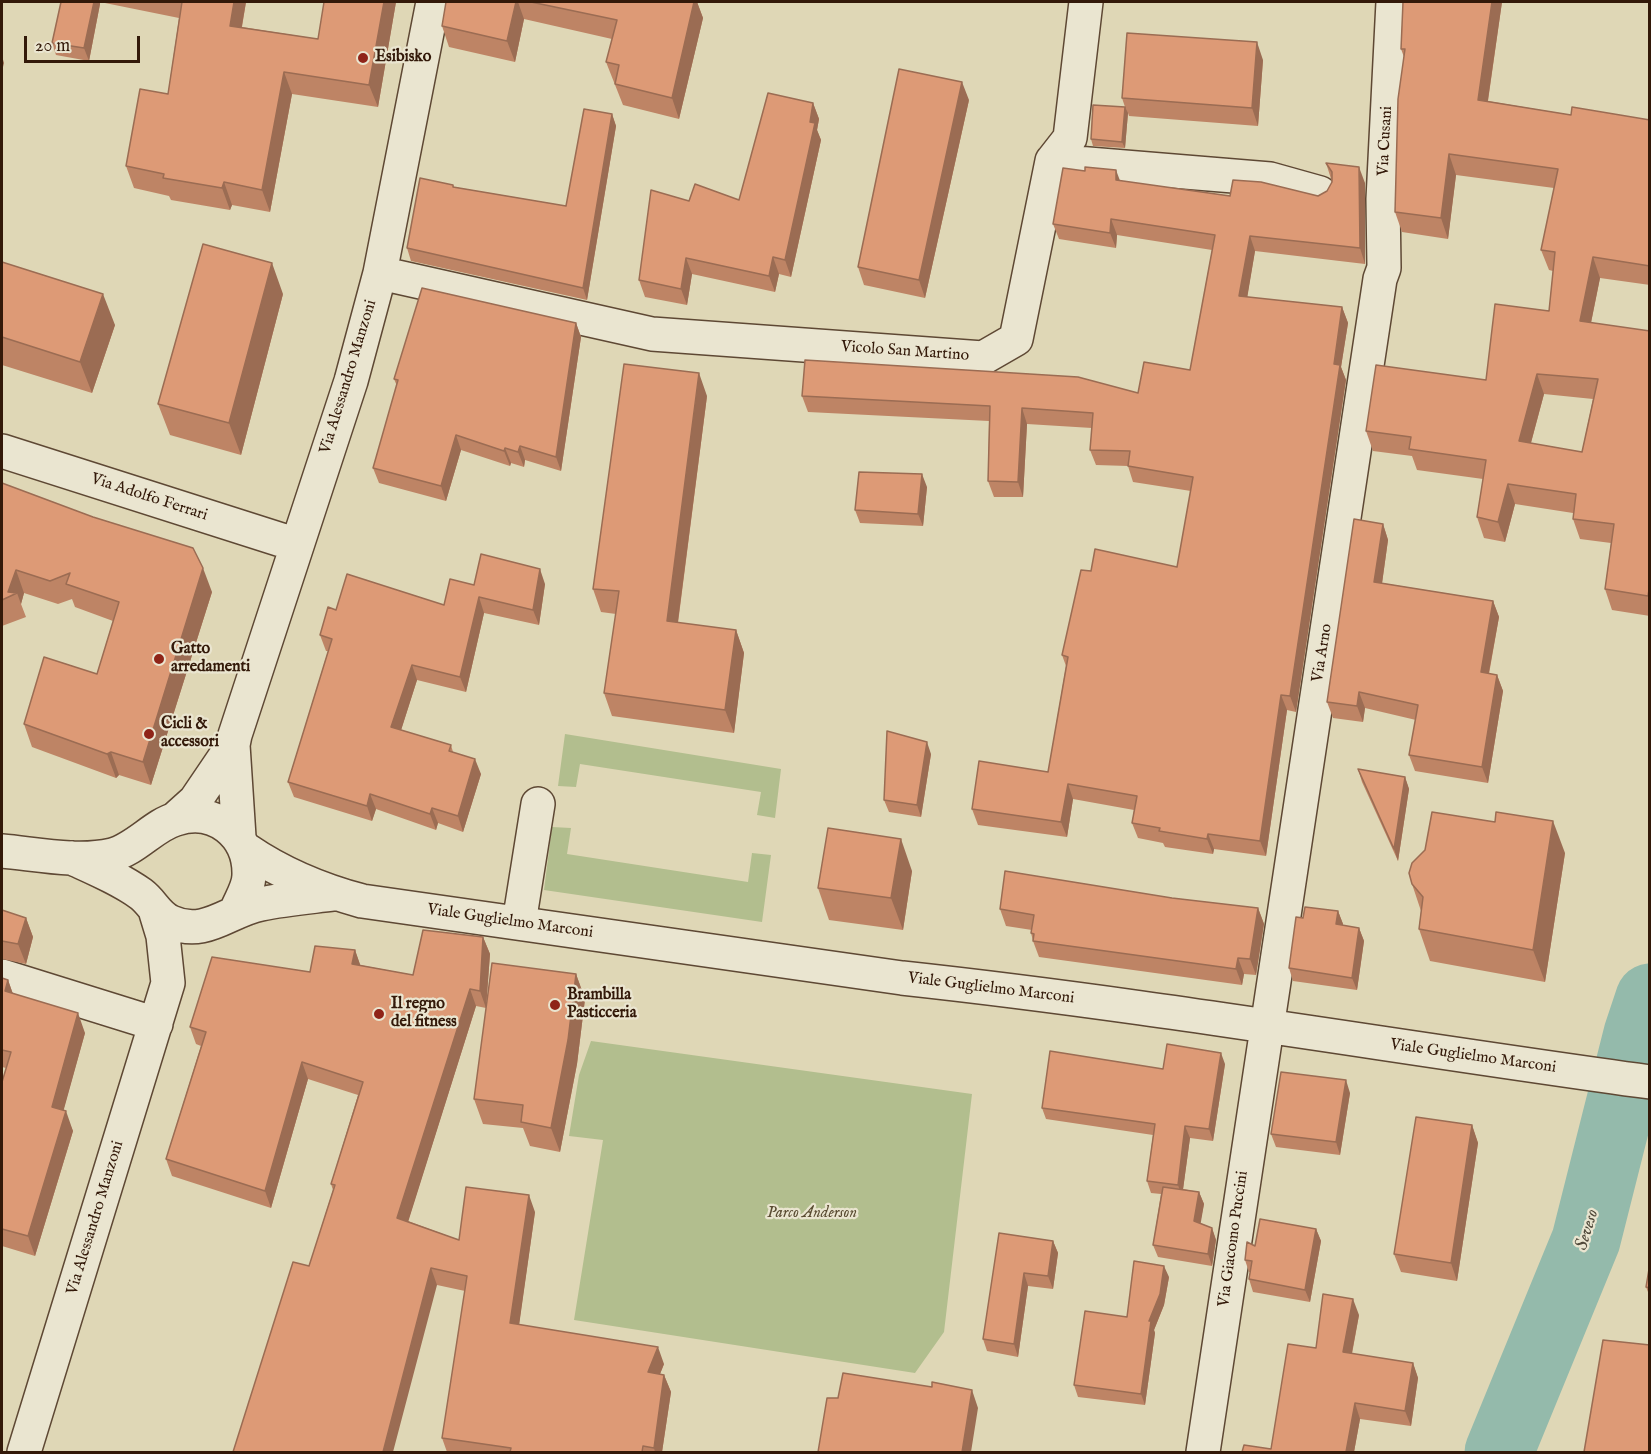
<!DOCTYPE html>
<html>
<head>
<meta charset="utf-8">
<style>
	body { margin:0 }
	#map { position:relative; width:1651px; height:1454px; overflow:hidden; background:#dfd7b6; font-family:"IM FELL English",serif }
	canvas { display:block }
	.frame { position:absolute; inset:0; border:3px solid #331909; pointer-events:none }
	.scale { position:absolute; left:24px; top:36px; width:116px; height:27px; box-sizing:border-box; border:3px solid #331909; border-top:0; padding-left:8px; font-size:18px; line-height:21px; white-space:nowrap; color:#331909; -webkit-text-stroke:4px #eae5d0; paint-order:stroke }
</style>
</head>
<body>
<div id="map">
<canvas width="1651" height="1454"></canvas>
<div class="frame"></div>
<div class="scale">20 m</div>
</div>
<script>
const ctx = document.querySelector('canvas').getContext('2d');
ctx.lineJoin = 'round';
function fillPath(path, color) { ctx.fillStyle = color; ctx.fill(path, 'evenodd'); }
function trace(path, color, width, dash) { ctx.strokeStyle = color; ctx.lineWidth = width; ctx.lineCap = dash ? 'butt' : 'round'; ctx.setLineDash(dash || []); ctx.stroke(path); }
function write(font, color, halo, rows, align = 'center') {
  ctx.font = font + ' "IM FELL English",serif'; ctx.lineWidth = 4.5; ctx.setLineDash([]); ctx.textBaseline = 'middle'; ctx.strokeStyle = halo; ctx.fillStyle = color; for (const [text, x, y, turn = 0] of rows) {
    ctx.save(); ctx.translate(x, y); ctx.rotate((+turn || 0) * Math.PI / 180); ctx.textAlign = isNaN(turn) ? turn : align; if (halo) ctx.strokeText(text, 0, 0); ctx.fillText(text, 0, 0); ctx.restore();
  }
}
const green = new Path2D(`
	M565,734L781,769L775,818L757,815L761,792L580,764L576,787L558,786Z
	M552,827L571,828L567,854L748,882L752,853L771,855L762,922L544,890Z
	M591,1041L972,1094L944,1332L915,1373L574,1320L603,1140L569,1136L579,1075Z`);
const river = new Path2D(`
	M1499,1452L1586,1240L1638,1034L1650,998`);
const minor = new Path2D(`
	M1052,161L1070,138L1086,2
	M380,273L652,334L983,358L1016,339L1052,161L1270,179L1320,193
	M2,451L297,545
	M175,819L195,801L233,745
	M239,837L233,745L235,735L351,381L380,273L433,2
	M247,850C282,874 321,890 362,901L902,978C1152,1005 1400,1048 1650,1082
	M2,851C36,854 77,863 112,855C136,849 154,825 176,819C215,806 250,835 249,875C249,887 241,899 237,909
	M72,858C96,869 120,879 141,894C153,903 157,916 171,922C205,938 229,910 261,904C285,899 310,897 334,894
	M519,923L538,804
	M2,976L156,1024
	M24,1452L168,983L163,936L156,913
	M1203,1452L1380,279L1384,268L1383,199L1393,2`);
const wall = new Path2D(`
	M61,2H246L242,27L318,39L396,2L378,107L292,94L270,212L232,205L230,210L171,200L169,196L134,188L126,166L168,94L179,18L100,2V4L89,61L56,55L52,43Z
	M446,2H697L703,18L679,119L623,105L606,62L612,39L524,19L515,62L449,47L442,26Z
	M1403,2H1502L1488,101L1571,115L1650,120V285L1600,278L1591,323L1650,331V616L1612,610L1605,589L1611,543L1580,539L1573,519V513L1515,504L1505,542L1484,538L1477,517L1483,479L1417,470L1412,456L1373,451L1366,431L1486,380L1549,311L1553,271L1549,270L1541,250L1554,188L1456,175L1448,239L1402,232L1395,212L1404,57L1401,49ZM1544,394L1593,399L1582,452L1531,443Z
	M1263,60L1258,126L1129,116L1128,113L1125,148L1093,146L1091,139L1125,107L1122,98Z
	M969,100L925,298L864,285L858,267Z
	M813,103L819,119L817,130L821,140L791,277L779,274L775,292L692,274L687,305L645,297L639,280L739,200Z
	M612,114L616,126L587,300L411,261L407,248L453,185L454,187L566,206Z
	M1326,163L1365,183V264L1255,251L1247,297L1342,307L1348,323L1341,367L1346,380L1296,712L1287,710L1266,856L1214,849L1213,854L1165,847L1163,843L1138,838L1132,823L1134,810L1073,799L1067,837L978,825L972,809L1048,772L1066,666L1062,655L1091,571L1177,567L1191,491L1133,482L1128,466L1096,465L1090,450L1092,428L1027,424L1023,497H994L988,481L989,421L808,412L802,396L1138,393L1190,370L1212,250L1117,235L1116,248L1059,239L1053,224L1120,181L1230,196H1318L1327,191L1332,182Z
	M2,262L115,325L92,393L2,365Z
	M283,294L241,455L170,435L158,404Z
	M576,323L581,337L561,471L525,460L524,467L511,463L510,466L461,450L446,501L379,483L373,468L397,386L394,379Z
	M707,396L678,623L736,630L744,653L734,733L612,716L604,693L616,614L601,612L593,589Z
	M2,483L212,592L151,785L119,775L116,778L32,747L24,724L97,674L113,621L75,607L72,599L58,604L24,593L21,604L26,617L2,626Z
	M927,487L923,526L860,523L855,510Z
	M1383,524L1388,540L1382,583L1493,601L1499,617L1489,674L1497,675L1503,691L1488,783L1415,771L1409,755L1416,720L1365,708L1363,722L1333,718L1327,702Z
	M545,584L539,625L484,613L466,692L417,680L401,730L451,745L453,752L481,774L463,832L438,823L436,830L376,809L372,821L294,797L288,782L328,651H326L320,635L336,610L444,605L474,585Z
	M931,754L921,817L889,812L884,800Z
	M1358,769L1405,777L1409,789L1398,861L1362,782Z
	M1565,853L1545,982L1430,961L1419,929L1421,911L1412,884Z
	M912,871L903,930L829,920L818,888Z
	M1172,898L1258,908L1264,924L1256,975L1244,974L1242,985L1039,957L1033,941L1031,933L1032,930L1006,926L1000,909Z
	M2,910L26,918L33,937L26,964L2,959Z
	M1338,911L1343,924L1342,926L1359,928L1364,941L1357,990L1293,981L1289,968L1303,918Z
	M483,937L490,954L486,1008L476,1006L408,1221L459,1240L535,1212L519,1324L664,1364L660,1374L664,1375L671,1392L662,1452H447L442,1438L465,1291L437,1285L309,1266L333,1190L331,1184L358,1095L308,1079L271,1208L172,1176L166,1159L201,1046L196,1044L190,1027L310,972L355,950L360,965L413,975Z
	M576,974L585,999L577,1064L560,1152L530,1146L523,1128L483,1124L474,1099Z
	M2,978L8,980L13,994L85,1033L63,1111L73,1131L35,1256L2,1246V1082L6,1068L2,1067Z
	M1225,1064L1213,1141L1190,1138L1183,1189L1199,1192L1204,1204L1200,1223L1212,1228L1216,1240L1212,1266L1158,1257L1153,1245L1161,1194L1151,1193L1147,1181L1153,1135L1046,1119L1042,1108L1163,1069Z
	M1350,1093L1340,1155L1276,1147L1271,1134Z
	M1472,1125L1478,1143L1457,1281L1401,1272L1394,1254Z
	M1316,1229L1321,1241L1310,1302L1253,1292L1249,1279L1250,1272H1249L1245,1260L1255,1246Z
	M999,1233L1053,1241L1058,1253L1053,1289L1028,1286L1018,1357L987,1351L983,1339Z
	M1650,1263V1297L1646,1287Z
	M1169,1277L1164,1305L1154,1330L1155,1333L1145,1405L1078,1397L1074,1385L1127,1317Z
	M1359,1315L1352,1354L1413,1363L1418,1378L1411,1426L1360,1419L1354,1452H1242L1271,1449L1316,1348Z`);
const shadedWall = new Path2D(`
	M94,2H100V4L89,61L84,48Z
	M234,2H246L238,48L230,26Z
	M384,2H396L378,107L369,85Z
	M516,2H518L524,19L515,62L507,41Z
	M694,2H697L703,18L679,119L672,98Z
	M1492,2H1502L1485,120L1478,100Z
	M1257,42L1263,60L1258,126L1252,108Z
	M2,56L4,63L2,71Z
	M284,72L292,94L270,212L262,190Z
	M962,82L969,100L925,298L919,280Z
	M813,103L819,119L817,130L821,140L791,277L785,260Z
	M1125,107L1128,113L1125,148L1122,142Z
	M612,114L616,126L587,300L583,288Z
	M1449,154L1456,175L1448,239L1441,218Z
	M1359,167L1365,183V264L1360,248Z
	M1116,170L1122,186L1116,180Z
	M224,182L232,205L230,210L222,188Z
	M1111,219L1117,235L1116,248L1110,233Z
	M1250,236L1255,251L1245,311L1239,296Z
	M773,257L779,274L775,292L769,276Z
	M1593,257L1600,278L1587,342L1580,321Z
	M686,258L692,274L687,305L681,289Z
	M272,263L283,294L241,455L229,423Z
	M103,294L115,325L92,393L80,362Z
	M1342,307L1348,323L1341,367L1346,380L1296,712L1290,696Z
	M576,323L581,337L561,471L556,457Z
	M699,373L707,396L675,644L667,621Z
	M1537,374L1544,394L1526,461L1519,441Z
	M1022,408L1027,424L1023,497L1018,482Z
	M456,435L461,450L446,501L441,486Z
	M520,446L525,460L524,467L518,452Z
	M505,448L511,463L510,466L504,451Z
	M922,474L927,487L923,526L918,514Z
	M1508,484L1515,504L1505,542L1498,522Z
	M1383,524L1388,540L1380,598L1374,582Z
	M203,568L212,592L151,785L143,762Z
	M540,569L545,584L539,625L533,610Z
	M16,570L24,593L21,604L17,593L8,592Z
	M479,597L484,613L466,692L460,677Z
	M1493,601L1499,617L1486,688L1481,672Z
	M736,630L744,653L734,733L725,710Z
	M412,665L417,680L397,743L391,727Z
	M1497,675L1503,691L1488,783L1482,767Z
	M1359,692L1365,708L1363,722L1357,706Z
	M1281,695L1287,710L1266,856L1260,841Z
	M927,742L931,754L921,817L917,805Z
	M111,752L119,775L116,778L107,754Z
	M475,759L481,774L463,832L458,816Z
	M1405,777L1409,789L1398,861L1394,849Z
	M1068,784L1073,799L1067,837L1061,822Z
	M370,794L376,809L372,821L367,806Z
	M432,808L438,823L436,830L430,814Z
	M1553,821L1565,853L1545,982L1533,950Z
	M1208,834L1214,849L1213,854L1207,839Z
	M901,839L912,871L903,930L891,898Z
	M1258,908L1264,924L1256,975L1250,959Z
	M1338,911L1343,924L1340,937L1336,924Z
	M26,918L33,937L26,964L18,944Z
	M1359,928L1364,941L1357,990L1352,978Z
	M483,937L490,954L486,1008L480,991Z
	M355,950L361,967L352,964Z
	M1238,958L1244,974L1242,985L1236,969Z
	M576,974L585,999L577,1064L560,1152L551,1128Z
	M8,980L15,1000L5,991Z
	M470,989L476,1006L404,1235L397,1218Z
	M78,1013L85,1033L59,1127L52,1107Z
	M1221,1053L1225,1064L1213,1141L1209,1129Z
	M302,1062L308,1079L271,1208L265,1191Z
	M1346,1080L1350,1093L1340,1155L1336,1142Z
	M66,1111L73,1131L35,1256L28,1236Z
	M1472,1125L1478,1143L1457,1281L1451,1263Z
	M1185,1126L1190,1138L1182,1197L1178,1185Z
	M1199,1192L1204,1204L1199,1233L1194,1221Z
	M529,1195L535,1212L517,1340L510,1323Z
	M1212,1228L1216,1240L1212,1266L1208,1254Z
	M1316,1229L1321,1241L1310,1302L1305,1290Z
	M1053,1241L1058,1253L1053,1289L1048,1276Z
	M1164,1266L1169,1277L1164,1305L1154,1330L1155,1333L1145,1405L1141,1394L1149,1321Z
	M431,1268L437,1285L393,1452H383Z
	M1024,1273L1028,1286L1018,1357L1014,1344Z
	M1353,1299L1359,1315L1349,1368L1343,1352Z
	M658,1347L664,1364L654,1389L648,1372Z
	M1413,1363L1418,1378L1411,1426L1405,1411Z
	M664,1375L671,1392L662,1452H655L654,1448Z
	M972,1390L978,1408L971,1452H962Z
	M1355,1403L1360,1419L1354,1452H1346Z`);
const building = new Path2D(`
	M61,2H94L84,48L52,43Z
	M182,2H234L230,26L318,39L324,2H384L369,85L284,72L262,190L224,182L222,188L163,178L164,174L126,166L140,89L168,94Z
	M446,2H516L507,41L442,26Z
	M531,2H694L672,98L615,84L619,65L606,62L617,20Z
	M1403,2H1492L1478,100L1571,115L1572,107L1650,120V266L1593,257L1580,321L1650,331V583L1648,596L1605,589L1614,524L1573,519L1576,494L1508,484L1498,522L1477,517L1486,460L1409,449L1411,437L1366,431L1376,365L1486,380L1495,304L1549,311L1555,252L1541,250L1558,169L1449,154L1441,218L1395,212L1398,99L1405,49H1401ZM1537,374L1598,379L1582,452L1519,441Z
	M1127,33L1257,42L1252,108L1122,98Z
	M899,69L962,82L919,280L858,267Z
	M768,93L813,103L810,122L815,123L785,260L773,257L769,276L686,258L681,289L639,280L651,190L689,201L695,184L739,200Z
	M1093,105L1125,107L1122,142L1091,139Z
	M584,109L612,114L583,288L407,248L420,178L453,185V187L566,206Z
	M1326,163L1359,167L1360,248L1250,236L1239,296L1342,307L1334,364L1340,365L1290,696L1281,695L1260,841L1208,834L1207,839L1159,831L1160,828L1132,823L1137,796L1068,784L1061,822L972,809L979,761L1048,772L1068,657L1062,655L1081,570L1091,571L1095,549L1177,567L1193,477L1128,466L1130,451L1090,450L1093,413L1022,408L1018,482L988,481L990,406L802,396L805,360L1078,377L1138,393L1144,362L1190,370L1215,235L1111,219L1110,233L1053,224L1063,168L1085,171V167L1116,170V180L1230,196L1233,180L1261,182L1318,196L1327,191L1332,182V172Z
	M203,244L272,263L229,423L158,404Z
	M2,262L103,294L80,362L2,337Z
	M422,288L576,323L556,457L520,446L518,452L505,448L504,451L456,435L441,486L373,468L398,380L394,379Z
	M624,364L699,373L667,621L736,630L725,710L604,693L619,591L593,589Z
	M859,472L922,474L918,514L855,510Z
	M2,483L93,517L193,548L203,568L143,762L111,752L107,754L24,724L44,657L97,674L119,602L66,584L70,573L50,581L16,570L8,592L17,593L2,600Z
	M1354,519L1383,524L1374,582L1493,601L1481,672L1497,675L1482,767L1409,755L1418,705L1359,692L1357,706L1327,702Z
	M481,554L540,569L533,610L479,597L460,677L412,665L391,727L451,745L449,751L475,759L458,816L432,808L430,814L370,794L367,806L288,782L332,639L320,635L328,607L336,610L347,574L444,605L450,579L474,585Z
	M887,731L927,742L917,805L884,800Z
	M1358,769L1405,777L1394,849Z
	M1432,812L1495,822L1496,812L1553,821L1533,950L1419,929L1423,897L1412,884L1409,873L1412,863L1425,850Z
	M828,828L901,839L891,898L818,888Z
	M1005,871L1172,898L1258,908L1250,959L1238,958L1236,969L1033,941L1034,934L1031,933L1034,915L1000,909Z
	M1305,907L1338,911L1336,924L1359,928L1352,978L1289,968L1296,917L1303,918Z
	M2,910L26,918L18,944L2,941Z
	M423,930L483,937L480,991L470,989L397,1218L459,1240L466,1187L529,1195L510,1323L658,1347L648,1372L664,1375L654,1448L643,1446L642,1452H510L511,1448L442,1438L467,1276L431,1268L383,1452H233L293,1262L309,1266L335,1185L331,1184L363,1082L302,1062L265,1191L166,1159L206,1032L190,1027L212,957L310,972L315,946L355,950L352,964L413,975Z
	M492,963L576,974L568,1040L551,1128L521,1122L523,1105L474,1099Z
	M2,978L8,980L5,991L78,1013L52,1107L66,1111L28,1236L2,1229V1082L11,1052L2,1050Z
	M1167,1044L1221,1053L1209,1129L1185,1126L1178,1185L1147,1181L1155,1124L1042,1108L1050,1051L1163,1069Z
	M1281,1072L1346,1080L1336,1142L1271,1134Z
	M1416,1117L1472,1125L1451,1263L1394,1254Z
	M1163,1187L1199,1192L1194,1221L1212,1228L1208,1254L1153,1245Z
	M1260,1219L1316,1229L1305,1290L1249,1279L1252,1261L1245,1260L1247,1242L1255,1246Z
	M999,1233L1053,1241L1048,1276L1024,1273L1014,1344L983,1339Z
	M1134,1261L1164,1266L1160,1294L1149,1321H1151L1141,1394L1074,1385L1085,1311L1127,1317Z
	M1650,1263V1288L1646,1287Z
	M1323,1294L1353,1299L1343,1352L1413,1363L1405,1411L1355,1403L1346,1452H1242L1244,1445L1271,1449L1288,1344L1316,1348Z
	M1603,1340L1650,1345V1452H1584Z
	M843,1373L932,1387V1382L972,1390L962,1452H818L827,1398H838Z`);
const markers = [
	[363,58,6,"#8f2418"],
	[159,659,6,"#8f2418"],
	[149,734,6,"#8f2418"],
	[555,1005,6,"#8f2418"],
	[379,1014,6,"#8f2418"]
];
const poiNames = [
	["Esibisko",375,58],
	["Gatto",171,650],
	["arredamenti",171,668],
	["Cicli &",161,725],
	["accessori",161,743],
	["Brambilla",567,996],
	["Pasticceria",567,1014],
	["Il regno",391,1005],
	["del fitness",391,1023]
];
const streetNames = [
	["Via Cusani",1386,141,-87],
	["Vicolo San Martino",905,352,4],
	["Via Alessandro Manzoni",349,377,-73],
	["Via Adolfo Ferrari",149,498,18],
	["Via Arno",1323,653,-81],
	["Viale Guglielmo Marconi",510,922,8],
	["Viale Guglielmo Marconi",991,989,7],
	["Viale Guglielmo Marconi",1473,1057,8],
	["Via Alessandro Manzoni",96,1218,-73],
	["Via Giacomo Puccini",1234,1239,-82]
];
const parkNames = [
	["Parco Anderson",812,1214]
];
const waterNames = [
	["Seveso",1588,1230,-73]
];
fillPath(green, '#b2be8e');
trace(river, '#94baab', 69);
trace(minor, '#5e4834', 36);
trace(minor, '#eae5d0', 33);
fillPath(wall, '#be8465');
fillPath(shadedWall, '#9b6c53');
fillPath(building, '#dd9a76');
trace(building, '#9b6c53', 1.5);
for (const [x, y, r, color] of markers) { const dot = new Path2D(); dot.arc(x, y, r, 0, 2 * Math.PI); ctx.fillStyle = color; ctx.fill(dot); trace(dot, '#eae5d0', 2); }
write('bold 16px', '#331909', '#eae5d0', poiNames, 'left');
write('16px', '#331909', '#eae5d0', streetNames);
write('italic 16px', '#594b31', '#eae5d0', parkNames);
write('italic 18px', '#50493a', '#eae5d0', waterNames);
</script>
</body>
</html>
